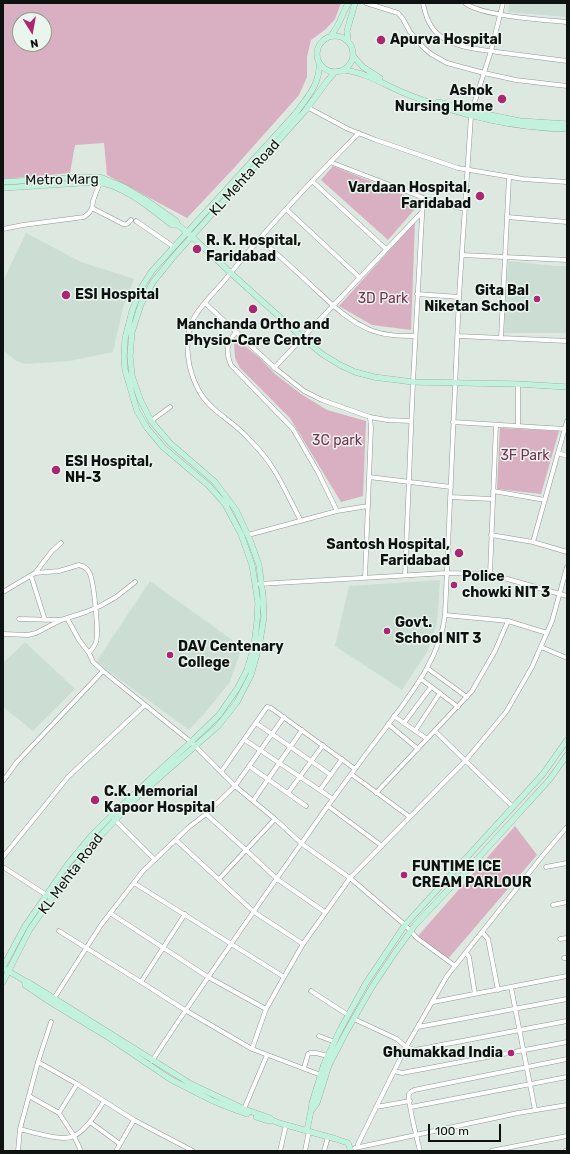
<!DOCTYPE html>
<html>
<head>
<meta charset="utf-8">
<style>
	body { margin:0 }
	#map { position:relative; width:570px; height:1154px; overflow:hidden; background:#dde8e1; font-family:Rubik,sans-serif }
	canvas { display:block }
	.frame { position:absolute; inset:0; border:4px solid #0e1210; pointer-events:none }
	.north { position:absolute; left:12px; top:12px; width:40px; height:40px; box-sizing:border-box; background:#eaf5ee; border:1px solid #929a95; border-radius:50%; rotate:169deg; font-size:11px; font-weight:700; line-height:16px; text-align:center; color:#0e1210 }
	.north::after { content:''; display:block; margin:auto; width:14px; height:18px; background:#ab2771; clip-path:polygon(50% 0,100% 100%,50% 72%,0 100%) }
	.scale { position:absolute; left:428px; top:1124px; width:73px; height:18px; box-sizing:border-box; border:2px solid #0e1210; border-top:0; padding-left:5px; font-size:12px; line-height:14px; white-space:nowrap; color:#0e1210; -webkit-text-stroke:3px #eaf5ee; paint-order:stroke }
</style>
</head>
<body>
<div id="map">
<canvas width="570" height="1154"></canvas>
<div class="frame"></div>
<div class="north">N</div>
<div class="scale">100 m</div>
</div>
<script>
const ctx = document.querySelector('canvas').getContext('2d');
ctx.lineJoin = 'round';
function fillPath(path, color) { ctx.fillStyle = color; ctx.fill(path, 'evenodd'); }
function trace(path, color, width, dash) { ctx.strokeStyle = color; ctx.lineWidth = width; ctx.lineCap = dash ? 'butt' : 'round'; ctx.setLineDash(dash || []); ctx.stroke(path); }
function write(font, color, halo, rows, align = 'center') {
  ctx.font = font + ' Rubik,sans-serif'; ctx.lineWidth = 3; ctx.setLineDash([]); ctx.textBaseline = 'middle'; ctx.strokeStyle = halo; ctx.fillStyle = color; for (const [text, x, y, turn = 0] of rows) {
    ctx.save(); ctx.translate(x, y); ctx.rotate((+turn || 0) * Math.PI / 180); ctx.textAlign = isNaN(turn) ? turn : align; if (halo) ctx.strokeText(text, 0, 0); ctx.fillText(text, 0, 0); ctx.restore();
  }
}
const built = new Path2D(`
	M509,3H567V17L508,12Z
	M26,233L81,262L134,279L123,308L113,352L70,361L26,364L16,361L3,350V281Z
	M508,261L555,266H567V333H504Z
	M440,580L437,623L427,652L402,690L335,646L349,586Z
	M150,581L242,647L230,682L204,714L189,730L96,662Z
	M25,642L75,689L33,731L3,707V663Z`);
const green = new Path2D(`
	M3,3H341L335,19L326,29L311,40L307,57V77L299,95L234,168L187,218L107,175L104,143L75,145L70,173L3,179ZM20,20H44V44H20Z
	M333,166L421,202L388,240L321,180Z
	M415,222L411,330L372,325L339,306Z
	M234,342H240L260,358L275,374L301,394L327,410L366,421L363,496L341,502L290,418L240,368L235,358Z
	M500,428L559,431L541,494L497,489Z
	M515,826L537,855L447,960L417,937Z`);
const street = new Path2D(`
	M366,3L398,13L403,19L410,32L424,48L431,54L447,63L484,73L516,80L567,86
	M423,3C425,14 430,28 439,35C455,48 478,49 497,52C520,55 544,58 567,61
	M465,3C481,16 545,20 567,22
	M307,107L348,129L376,140L458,168L523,179L567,182
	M330,162L429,200L465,209
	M312,181L386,249
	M92,208L123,224C127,225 128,223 131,220
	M286,209L359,277
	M507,217L567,222
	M136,221L174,247
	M3,229L23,225L84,217L89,213L92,208L93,201L100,182
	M260,239C277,254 295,270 312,286C330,303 349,322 373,331C387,336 401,336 415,336
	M462,255L567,260
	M417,294L459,297
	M205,303L276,369L304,391L322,400L370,417L387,420L411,421
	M236,332C227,343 225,351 231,365L293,429L318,472L337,511
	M458,336L567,341
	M501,338L509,177
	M274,368L422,212
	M151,421L170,407
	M453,422L565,429
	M518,426V384
	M558,453L567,456
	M369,477L451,487
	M493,491L545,500
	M450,497L492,499
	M301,521C292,504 284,486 274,470C267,458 257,447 247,437C231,419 210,412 198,389C188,370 184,344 191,324C196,310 214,293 224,281C266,229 312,180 359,133
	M248,535L337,511L368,506
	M491,535L533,542L567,552
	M533,542L567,421
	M35,573L59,571L79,565C83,566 87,568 89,572C94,580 99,633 96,642C95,646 91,650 89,653L93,662L103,671
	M490,574L496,425
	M405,575L413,382L423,198
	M31,576L45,620
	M365,578L371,428L370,417
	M259,584L447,573L490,574L567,596
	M3,592L35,573L52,551L61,543
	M445,615L508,621L547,633
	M67,618L79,640L89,653
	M19,619L61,620
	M3,634L28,635L36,633L61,620L86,612L100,606L116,597L135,582
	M541,647L567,658
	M427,668L467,697
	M421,679L458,707
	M394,716L427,739
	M256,723L331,775
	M404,723L431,687
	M388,724L418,749
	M415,731L440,693
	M435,731L513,807
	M245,740L333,799
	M249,766L306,806
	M221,772L267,707L271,708L355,769
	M351,774L410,817
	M3,781L17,762L103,671L191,742L235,786L275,819L302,844L350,878L405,925L417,938L455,966
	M320,790L342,759
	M288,793L323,745
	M376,793L472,691L495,651L508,621
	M253,801L302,730
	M328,806L382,846
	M206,814L246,850L277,879L325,912
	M114,819L155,860
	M176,840L254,912L303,944
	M3,857L68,777L145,705
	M3,867L48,896
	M546,867L567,863
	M219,879L275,819
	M134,883L284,977
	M553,905L567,902
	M110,913L208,977L266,1009
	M59,931L141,982L185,1010L252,1049L321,1075
	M482,932L488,939L498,990
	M560,939L567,938
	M466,953L469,957L475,994
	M564,958H567
	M141,982L185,914
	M511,987L535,1110
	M311,991L348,1015
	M53,1000L101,925L143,871L189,827L206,814L235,786L284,717
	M433,1002L567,976
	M354,1019L397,1039L406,1047L415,1050L567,1021
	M418,1027L567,999
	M319,1036L335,1042
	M252,1049L266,1009L284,977L303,944L350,878L466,760L506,712L532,667L552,621L567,567
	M152,1061C208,975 268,891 327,807C346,781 365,755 385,729C410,695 440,659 445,615L459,297L471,116L472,110L491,51L503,3
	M38,1062L77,1084L134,1120L193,1151
	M304,1068L308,1054L310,1053H316L328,1056
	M394,1071L402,1073L567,1042
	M77,1084L59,1113L74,1136L81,1151
	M29,1096L59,1113
	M376,1107L410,1101
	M411,1107L567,1077
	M244,1109L267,1055
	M90,1122L120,1144
	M20,1129C32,1132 60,1141 71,1137C85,1133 97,1112 104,1101
	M357,1147L358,1144L406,1047L447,976L544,854L567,827
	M355,1148L518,1113L567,1105
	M18,1151L20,1129L38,1062L51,1022
	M116,1151L134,1120
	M280,1151L286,1125
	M305,1151L309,1131
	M324,1151L328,1137
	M420,1151C418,1143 407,1099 409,1094C410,1092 412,1091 414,1090L567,1059
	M491,1151L567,1136
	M565,1151H567`);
const secondary = new Path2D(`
	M317 54a18 18 0 1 1 36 0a18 18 0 1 1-36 0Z
	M331,36L338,25L348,3
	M348,40L347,31L355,3
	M354,57L363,67L380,78
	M344,70C369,73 389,88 412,96C462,116 513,128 567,129
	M438,102L490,115L520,121L567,124
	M3,182L82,177H100L124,187L146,200L176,221L178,225
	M3,188L96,182C124,185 150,208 172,225H178L187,232L233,275L303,338L322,354L340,365L355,372L374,377L413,382L518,384L567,387
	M3,967L25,926L68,864L92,835L117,810L159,771L191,742L219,715L237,689L247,670L254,646L257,621L258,603L252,565L241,534L225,504L209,486L163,447L147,428L137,411L125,370L124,357L125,339L132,311L141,288L152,271L295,114C307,98 321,83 319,62
	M5,969L25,981L28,982L191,1084L244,1109L270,1118L272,1120L279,1123L336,1139L348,1143L351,1151
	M25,981V985L50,1002L111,1039L170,1079L211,1100L230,1108L247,1114
	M3,982L30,929L72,869L102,834L135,799L218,726L237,702L251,675L259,647L264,617L263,596L259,565L250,540L236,510L215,482L170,443L151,421L140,399L132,376L130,356L132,332L141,304L153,282L175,255L305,111L328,80L335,72
	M312,1110L317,1103L329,1065L345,1034L372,987L394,954L415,925L480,856L550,779L567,755
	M256,1117L268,1121L272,1120
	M307,1130L311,1111L312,1103L324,1064L340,1030L366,983L405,925L543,774L567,740`);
const markers = [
	[381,40,5,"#ab2771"],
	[502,99,5,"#ab2771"],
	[480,196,5,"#ab2771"],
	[197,249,5,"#ab2771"],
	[66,295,5,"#ab2771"],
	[537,299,4,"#ab2771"],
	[253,309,5,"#ab2771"],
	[56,470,5,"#ab2771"],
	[459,553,5,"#ab2771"],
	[454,585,4,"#ab2771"],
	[387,631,4,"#ab2771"],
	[170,655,4,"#ab2771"],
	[95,800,5,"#ab2771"],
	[404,875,4,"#ab2771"],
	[511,1053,4,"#ab2771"]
];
const poiNames = [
	["Apurva Hospital",390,40],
	["Ashok",493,91,"right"],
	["Nursing Home",493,107,"right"],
	["Vardaan Hospital,",471,188,"right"],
	["Faridabad",471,204,"right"],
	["R. K. Hospital,",206,241],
	["Faridabad",206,257],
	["Gita Bal",529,291,"right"],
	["Niketan School",529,307,"right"],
	["ESI Hospital",75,295],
	["Manchanda Ortho and",253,325,"center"],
	["Physio-Care Centre",253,341,"center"],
	["ESI Hospital,",65,462],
	["NH-3",65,478],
	["Santosh Hospital,",450,545,"right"],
	["Faridabad",450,561,"right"],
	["Police",462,577],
	["chowki NIT 3",462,593],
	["Govt.",395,623],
	["School NIT 3",395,639],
	["DAV Centenary",178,647],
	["College",178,663],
	["C.K. Memorial",104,792],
	["Kapoor Hospital",104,808],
	["FUNTIME ICE",412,867],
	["CREAM PARLOUR",412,883],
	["Ghumakkad India",503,1053,"right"]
];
const streetNames = [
	["KL Mehta Road",245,178,-48],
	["Metro Marg",62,180,-1],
	["KL Mehta Road",71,874,-53]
];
const parkNames = [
	["3D Park",383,299],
	["3C park",337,441],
	["3F Park",525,456]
];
fillPath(built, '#ccded3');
fillPath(green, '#d9b0c1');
trace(street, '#8e9892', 5);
trace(secondary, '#8e9892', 6);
trace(street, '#fff', 4);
trace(secondary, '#c2f1dd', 5.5);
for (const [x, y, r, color] of markers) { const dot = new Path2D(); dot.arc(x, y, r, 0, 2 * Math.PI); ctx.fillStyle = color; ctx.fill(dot); trace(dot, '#eaf5ee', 1.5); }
write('bold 14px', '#0e1210', '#eaf5ee', poiNames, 'left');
write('14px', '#0e1210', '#eaf5ee', streetNames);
write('14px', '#772f54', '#eaf5ee', parkNames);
</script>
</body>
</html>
